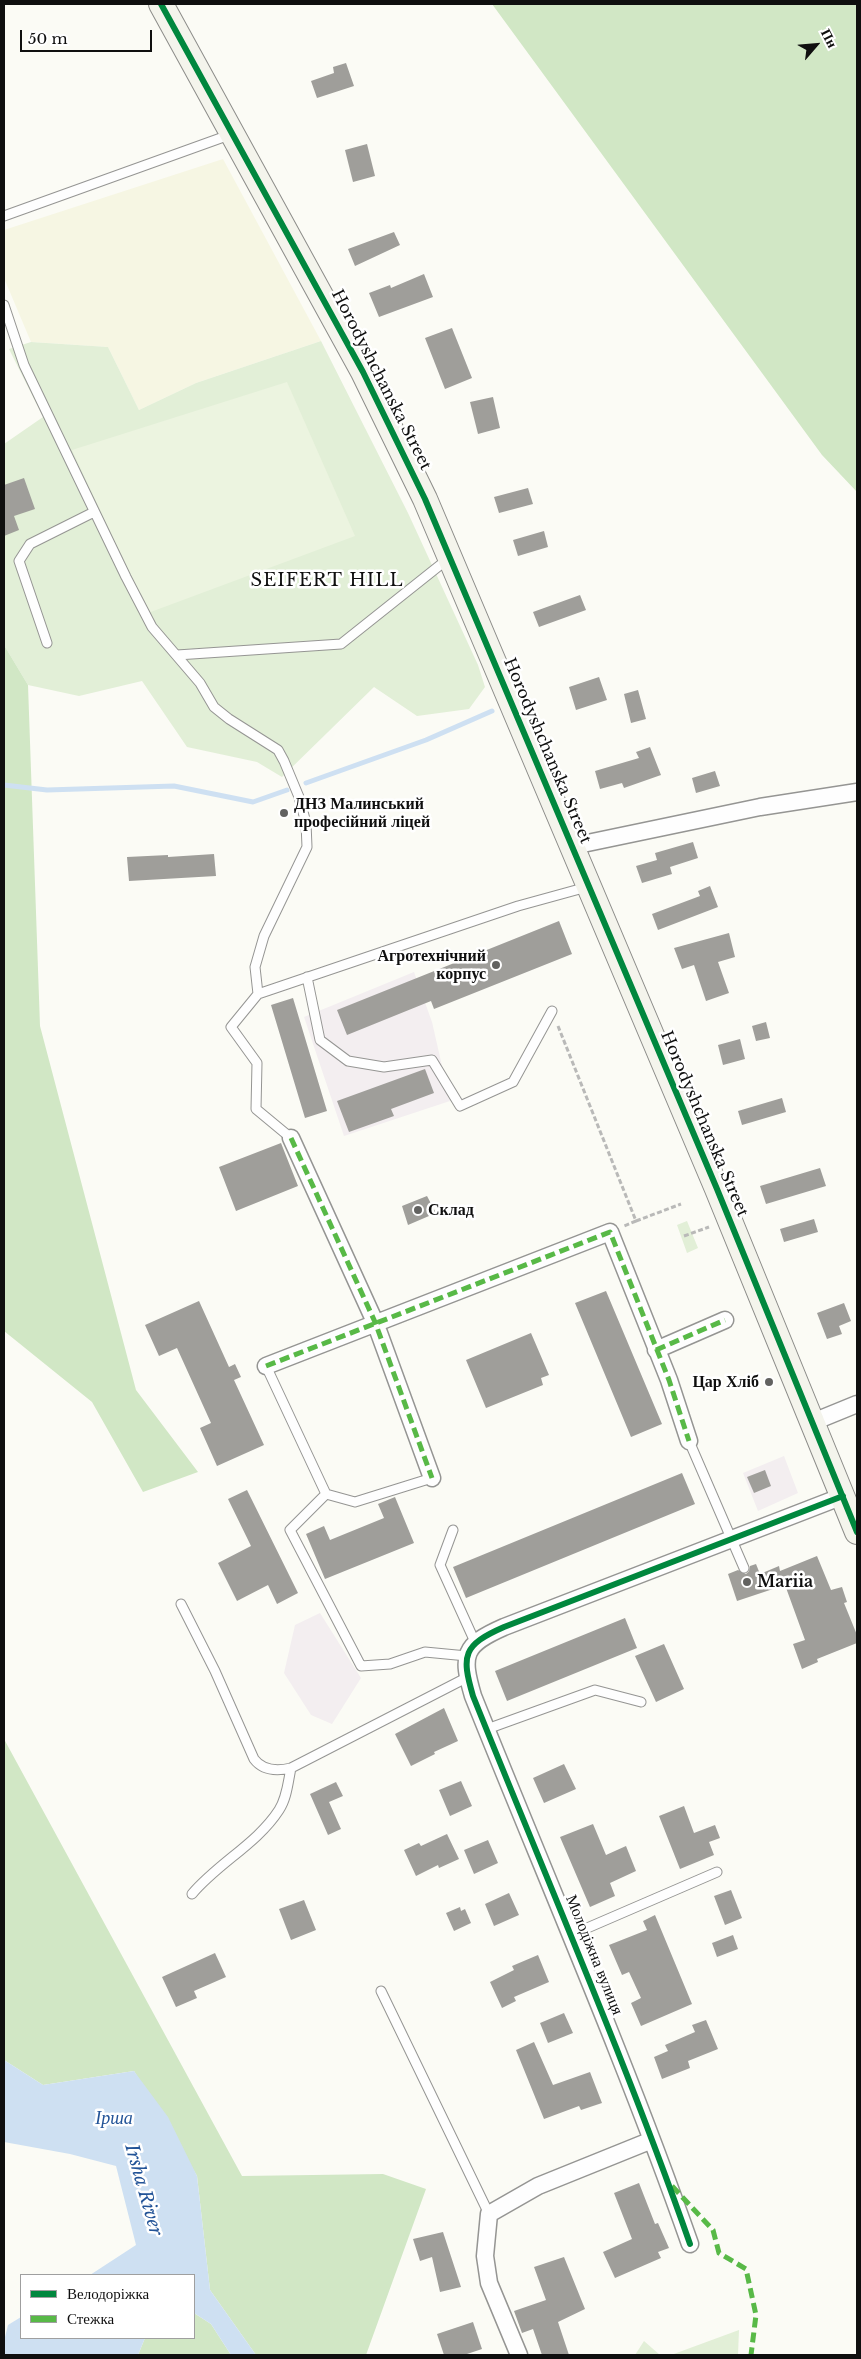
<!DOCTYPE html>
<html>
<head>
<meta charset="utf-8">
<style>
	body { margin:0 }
	#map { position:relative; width:861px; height:2359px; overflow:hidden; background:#fbfbf5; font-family:"Libre Baskerville",serif }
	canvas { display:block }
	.frame { position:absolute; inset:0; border:5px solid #0f0f0f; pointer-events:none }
	.legend { position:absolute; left:20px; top:2274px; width:175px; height:65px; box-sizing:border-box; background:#fff; border:1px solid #9f9f9f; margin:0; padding:6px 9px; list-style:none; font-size:15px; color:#0f0f0f }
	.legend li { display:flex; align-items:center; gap:10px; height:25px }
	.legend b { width:25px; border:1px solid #9f9f9f }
	.north { position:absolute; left:791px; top:20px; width:50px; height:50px; -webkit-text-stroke:4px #fff; paint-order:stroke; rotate:63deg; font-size:14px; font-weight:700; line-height:20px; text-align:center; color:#0f0f0f }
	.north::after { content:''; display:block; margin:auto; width:18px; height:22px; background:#0f0f0f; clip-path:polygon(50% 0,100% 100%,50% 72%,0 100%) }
	.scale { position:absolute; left:20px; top:30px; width:132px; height:22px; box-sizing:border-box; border:2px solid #0f0f0f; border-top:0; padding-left:6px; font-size:15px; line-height:18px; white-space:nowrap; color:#0f0f0f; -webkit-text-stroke:4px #fff; paint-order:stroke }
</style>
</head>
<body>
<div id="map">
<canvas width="861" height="2359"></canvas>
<div class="frame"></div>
<ul class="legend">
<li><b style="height:6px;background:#00873e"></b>Велодоріжка</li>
<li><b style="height:6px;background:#58b947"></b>Стежка</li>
</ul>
<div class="north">Пн</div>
<div class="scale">50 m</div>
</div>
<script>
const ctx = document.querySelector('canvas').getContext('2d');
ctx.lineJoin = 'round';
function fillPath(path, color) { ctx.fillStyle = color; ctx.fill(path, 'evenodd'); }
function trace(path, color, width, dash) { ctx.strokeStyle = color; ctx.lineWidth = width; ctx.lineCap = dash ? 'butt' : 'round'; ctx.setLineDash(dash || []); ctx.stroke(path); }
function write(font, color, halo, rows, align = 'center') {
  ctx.font = font + ' "Libre Baskerville",serif'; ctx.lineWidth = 5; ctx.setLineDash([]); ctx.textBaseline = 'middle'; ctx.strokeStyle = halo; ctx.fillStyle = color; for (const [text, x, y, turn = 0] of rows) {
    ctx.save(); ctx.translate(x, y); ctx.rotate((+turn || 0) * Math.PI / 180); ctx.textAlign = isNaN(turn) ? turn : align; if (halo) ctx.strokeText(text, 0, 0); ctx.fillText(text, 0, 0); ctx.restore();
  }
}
const industrial = new Path2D(`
	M414,972L432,1022L450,1101L344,1136L304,1017Z
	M784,1456L798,1493L758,1511L743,1473Z
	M320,1613L361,1678L332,1724L311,1715L284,1673L295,1625Z`);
const farmland = new Path2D(`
	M223,159L321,341L196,383L139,410L108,347L31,342L4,278V230Z`);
const green = new Path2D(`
	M321,341L408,513L478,665L485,687L469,709L417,716L374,687L282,777L257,762L187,747L142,681L79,696L28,685L4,645V444L43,417L9,349L31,342L108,347L139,410L196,383Z
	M687,1221L698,1248L687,1253L677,1225Z
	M739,2330L738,2355H671Z
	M644,2341L660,2355H635Z`);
const forest = new Path2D(`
	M492,4H857V492L822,455Z
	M4,645L28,685L40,1026L136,1390L198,1472L143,1492L92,1402L4,1331Z
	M4,1739L242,2176L383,2174L426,2189L366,2355H256L210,2290L197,2176L134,2071L43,2085L4,2060Z
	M194,2313L211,2324L231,2355H138L145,2338H194Z`);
const pitch = new Path2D(`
	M287,382L355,536L148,613L72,450Z`);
const water = new Path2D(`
	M4,2060L43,2085L134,2071L168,2117L197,2176L210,2290L256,2355H231L211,2324L194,2313V2275H90L136,2245L116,2166L70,2154L4,2142Z
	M21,2317V2338H145L138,2355H4V2341L8,2325Z`);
const stream = new Path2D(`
	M306,783L426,740L492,711
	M4,785L47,790L174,786L253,802L287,790`);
const building = new Path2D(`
	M346,63L354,86L317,98L311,81L334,73L333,67Z
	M367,144L375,176L353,182L345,150Z
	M394,232L400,245L355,266L348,249Z
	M424,274L433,297L379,317L369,293L390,285L391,288Z
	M452,328L472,378L445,389L425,338Z
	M493,397L500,428L478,434L470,402Z
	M24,478L35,509L14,516L19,530L4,536V485Z
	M528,488L533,504L499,513L494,497Z
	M544,531L548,547L518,556L513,540Z
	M580,595L586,610L539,627L533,612Z
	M599,677L607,700L576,710L569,687Z
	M638,690L646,719L631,723L624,694Z
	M650,747L661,775L624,788L622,783L600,789L595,771L639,758L636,752Z
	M715,771L720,786L696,793L692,778Z
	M693,842L698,858L670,867L672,874L642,883L636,866L657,860L655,853Z
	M214,854L216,876L129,881L127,857L168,855V857Z
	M710,886L718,907L658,930L652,914L700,896L698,891Z
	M559,921L572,954L434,1009L431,1001L347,1035L337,1010Z
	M729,933L735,957L718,962L729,993L706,1001L694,965L682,969L674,948Z
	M293,998L327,1111L305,1118L271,1005Z
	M766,1022L770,1038L756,1041L752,1026Z
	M740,1039L745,1059L723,1065L718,1045Z
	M425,1069L434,1093L391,1109L394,1116L349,1132L337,1101Z
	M782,1098L786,1112L742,1125L738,1111Z
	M281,1143L298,1186L236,1211L219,1167Z
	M820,1168L826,1186L766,1204L760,1186Z
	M427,1196L436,1213L408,1225L402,1206Z
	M814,1219L818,1232L784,1242L780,1229Z
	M606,1291L662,1424L631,1437L575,1303Z
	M199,1301L229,1367L235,1364L241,1377L234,1380L264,1445L217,1466L200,1428L211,1423L177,1348L159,1356L145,1325Z
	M844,1303L851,1321L839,1326L842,1334L827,1339L817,1313Z
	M531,1333L549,1375L541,1378L543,1385L486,1408L466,1360Z
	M765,1470L771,1486L754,1493L747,1477Z
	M682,1473L695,1504L466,1598L453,1567Z
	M247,1490L298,1593L277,1604L268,1585L237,1601L218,1563L251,1546L228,1499Z
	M395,1497L414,1543L325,1579L306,1534L324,1526L330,1540L384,1518L378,1504Z
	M817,1556L831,1590L842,1587L847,1602L844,1603L857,1635V1643L817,1659L818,1662L802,1669L793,1644L805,1640L785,1585L737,1601L728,1574L738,1570L746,1574L749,1571L750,1566L756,1564L760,1574L779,1566L780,1571Z
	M625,1618L637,1648L507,1701L495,1671Z
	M664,1644L684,1689L656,1702L635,1656Z
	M444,1708L458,1741L434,1752L435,1754L411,1766L395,1734Z
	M564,1764L576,1789L544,1803L533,1778Z
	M461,1781L472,1806L450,1816L439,1790Z
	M336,1782L343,1796L329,1802L341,1829L328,1835L310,1794Z
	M684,1806L694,1833L715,1825L720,1838L709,1842L714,1855L680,1869L659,1816Z
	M593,1824L606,1855L626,1846L636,1871L610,1883L615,1896L590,1907L560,1837Z
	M447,1834L459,1859L439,1868L438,1865L416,1876L404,1850L419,1843L421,1846Z
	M488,1840L498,1863L474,1874L464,1850Z
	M731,1890L742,1918L725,1925L714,1896Z
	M509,1893L519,1915L494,1926L485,1904Z
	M304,1900L316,1930L291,1940L279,1909Z
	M460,1907L461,1911L465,1909L471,1923L454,1931L446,1913Z
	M655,1915L692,2004L641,2026L631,2003L641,1998L629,1972L622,1975L609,1945L647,1930L643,1921Z
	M733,1935L738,1949L717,1957L712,1943Z
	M215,1953L226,1977L194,1991L197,1998L176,2007L162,1977Z
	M538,1955L549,1982L514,1997L516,2001L502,2008L490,1982L514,1970L512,1966Z
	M564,2013L573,2033L548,2043L540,2023Z
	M706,2020L718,2049L688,2061L690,2068L662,2079L654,2057L668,2051L665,2045L695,2032L692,2025Z
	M534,2042L553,2085L590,2072L602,2103L581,2110L579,2106L544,2119L516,2050Z
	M639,2183L655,2224L658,2223L669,2248L658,2252L661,2258L615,2278L603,2252L632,2239L614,2193Z
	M443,2232L461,2287L440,2292L432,2257L420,2261L413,2239Z
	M564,2257L585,2309L558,2322L569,2355H542L533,2329L522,2333L514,2311L546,2300L534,2267Z
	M473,2322L482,2349L464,2355H444L437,2334Z`);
const path = new Path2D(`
	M558,1026L636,1221L624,1226
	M636,1221L681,1204
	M684,1236L709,1227`);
const lane = new Path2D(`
	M4,216L232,134
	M4,305L24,365L126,577L152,627L200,683L214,707L229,719L278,750L284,761L299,797L306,823L307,847L264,936L255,967L258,994L518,906L587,887
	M47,643L19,561L30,544L94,512
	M177,655L341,644L449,558
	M307,977L320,1040L348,1061L384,1067L432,1060L460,1106L513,1082L552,1011
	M258,994L231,1027L257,1063L256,1109L291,1138
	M266,1366L326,1494L355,1502L432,1478
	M689,1441L744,1568
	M326,1494L290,1530L361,1666L390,1664L425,1652L467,1656
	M453,1530L440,1565L475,1642
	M181,1604L215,1671L254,1759C263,1771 278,1771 291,1768
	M487,1729L595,1690L641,1702
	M192,1894C218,1863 257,1844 279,1810C287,1798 288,1782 291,1768L468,1677
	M571,1935L717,1872
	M381,1991L489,2214`);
const street = new Path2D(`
	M573,846L760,807L857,792
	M291,1138L375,1322L432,1478
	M656,1350L725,1320
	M266,1366L610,1232L669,1380L689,1441
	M813,1422L857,1404
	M690,2244C625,2059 546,1878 473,1696C461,1655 463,1645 504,1627L843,1496
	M519,2355L489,2283L485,2256L489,2214L538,2186L652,2140`);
const secondary = new Path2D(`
	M161,4L363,372L425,499L717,1189L857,1532`);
const quiet = new Path2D(`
	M291,1138L375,1322L432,1478
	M656,1350L725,1320
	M266,1366L610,1232L669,1380L689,1441
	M672,2186L713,2230L719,2253L746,2269L756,2315L751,2355`);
const cycleway = new Path2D(`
	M161,4L363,372L425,499L717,1189L857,1532
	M690,2244C625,2059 546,1878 473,1696C461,1655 463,1645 504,1627L843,1496`);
const markers = [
	[284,813,5,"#626260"],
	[496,965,5,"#626260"],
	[418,1210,5,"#626260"],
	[769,1382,5,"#626260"],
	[747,1582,5,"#626260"]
];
const streetNames = [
	["Horodyshchanska Street",381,380,63],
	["Horodyshchanska Street",547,751,67],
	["Horodyshchanska Street",704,1124,67],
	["Молодіжна вулиця",594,1955,68]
];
const poiNames = [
	["ДНЗ Малинський",294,804],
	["професійний ліцей",294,822],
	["Агротехнічний",486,956,"right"],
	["корпус",486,974,"right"],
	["Склад",428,1210],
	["Цар Хліб",759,1382,"right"],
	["Mariia",757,1582]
];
const neighbourhoodNames = [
	["SEIFERT HILL",327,581]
];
const waterNames = [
	["Ірша",114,2119],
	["Irsha River",143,2190,74]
];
fillPath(industrial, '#f3eef0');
fillPath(farmland, '#f6f6e3');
fillPath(green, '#e2efd7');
fillPath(forest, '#d1e7c5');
fillPath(pitch, '#ecf4e0');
fillPath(water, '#cee0f2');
trace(stream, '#cee0f2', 5);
fillPath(building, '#9f9e9a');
trace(lane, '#959593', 11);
trace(street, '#959593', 19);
trace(secondary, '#8c8c89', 26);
trace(path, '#b9b9b8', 3, [5, 2.5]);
trace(lane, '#fefefe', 9);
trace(street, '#fefefe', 16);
trace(secondary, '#f4f4ec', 24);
trace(quiet, '#58b947', 5, [10, 5]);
trace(cycleway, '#00873e', 6);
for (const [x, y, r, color] of markers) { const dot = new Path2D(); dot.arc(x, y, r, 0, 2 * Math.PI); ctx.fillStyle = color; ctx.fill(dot); trace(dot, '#fff', 2); }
write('16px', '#0f0f0f', '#fff', streetNames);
write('bold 16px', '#0f0f0f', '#fff', poiNames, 'left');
ctx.letterSpacing = '1px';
write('18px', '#0f0f0f', '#fff', neighbourhoodNames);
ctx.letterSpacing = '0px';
write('italic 18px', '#225397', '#fff', waterNames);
</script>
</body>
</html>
